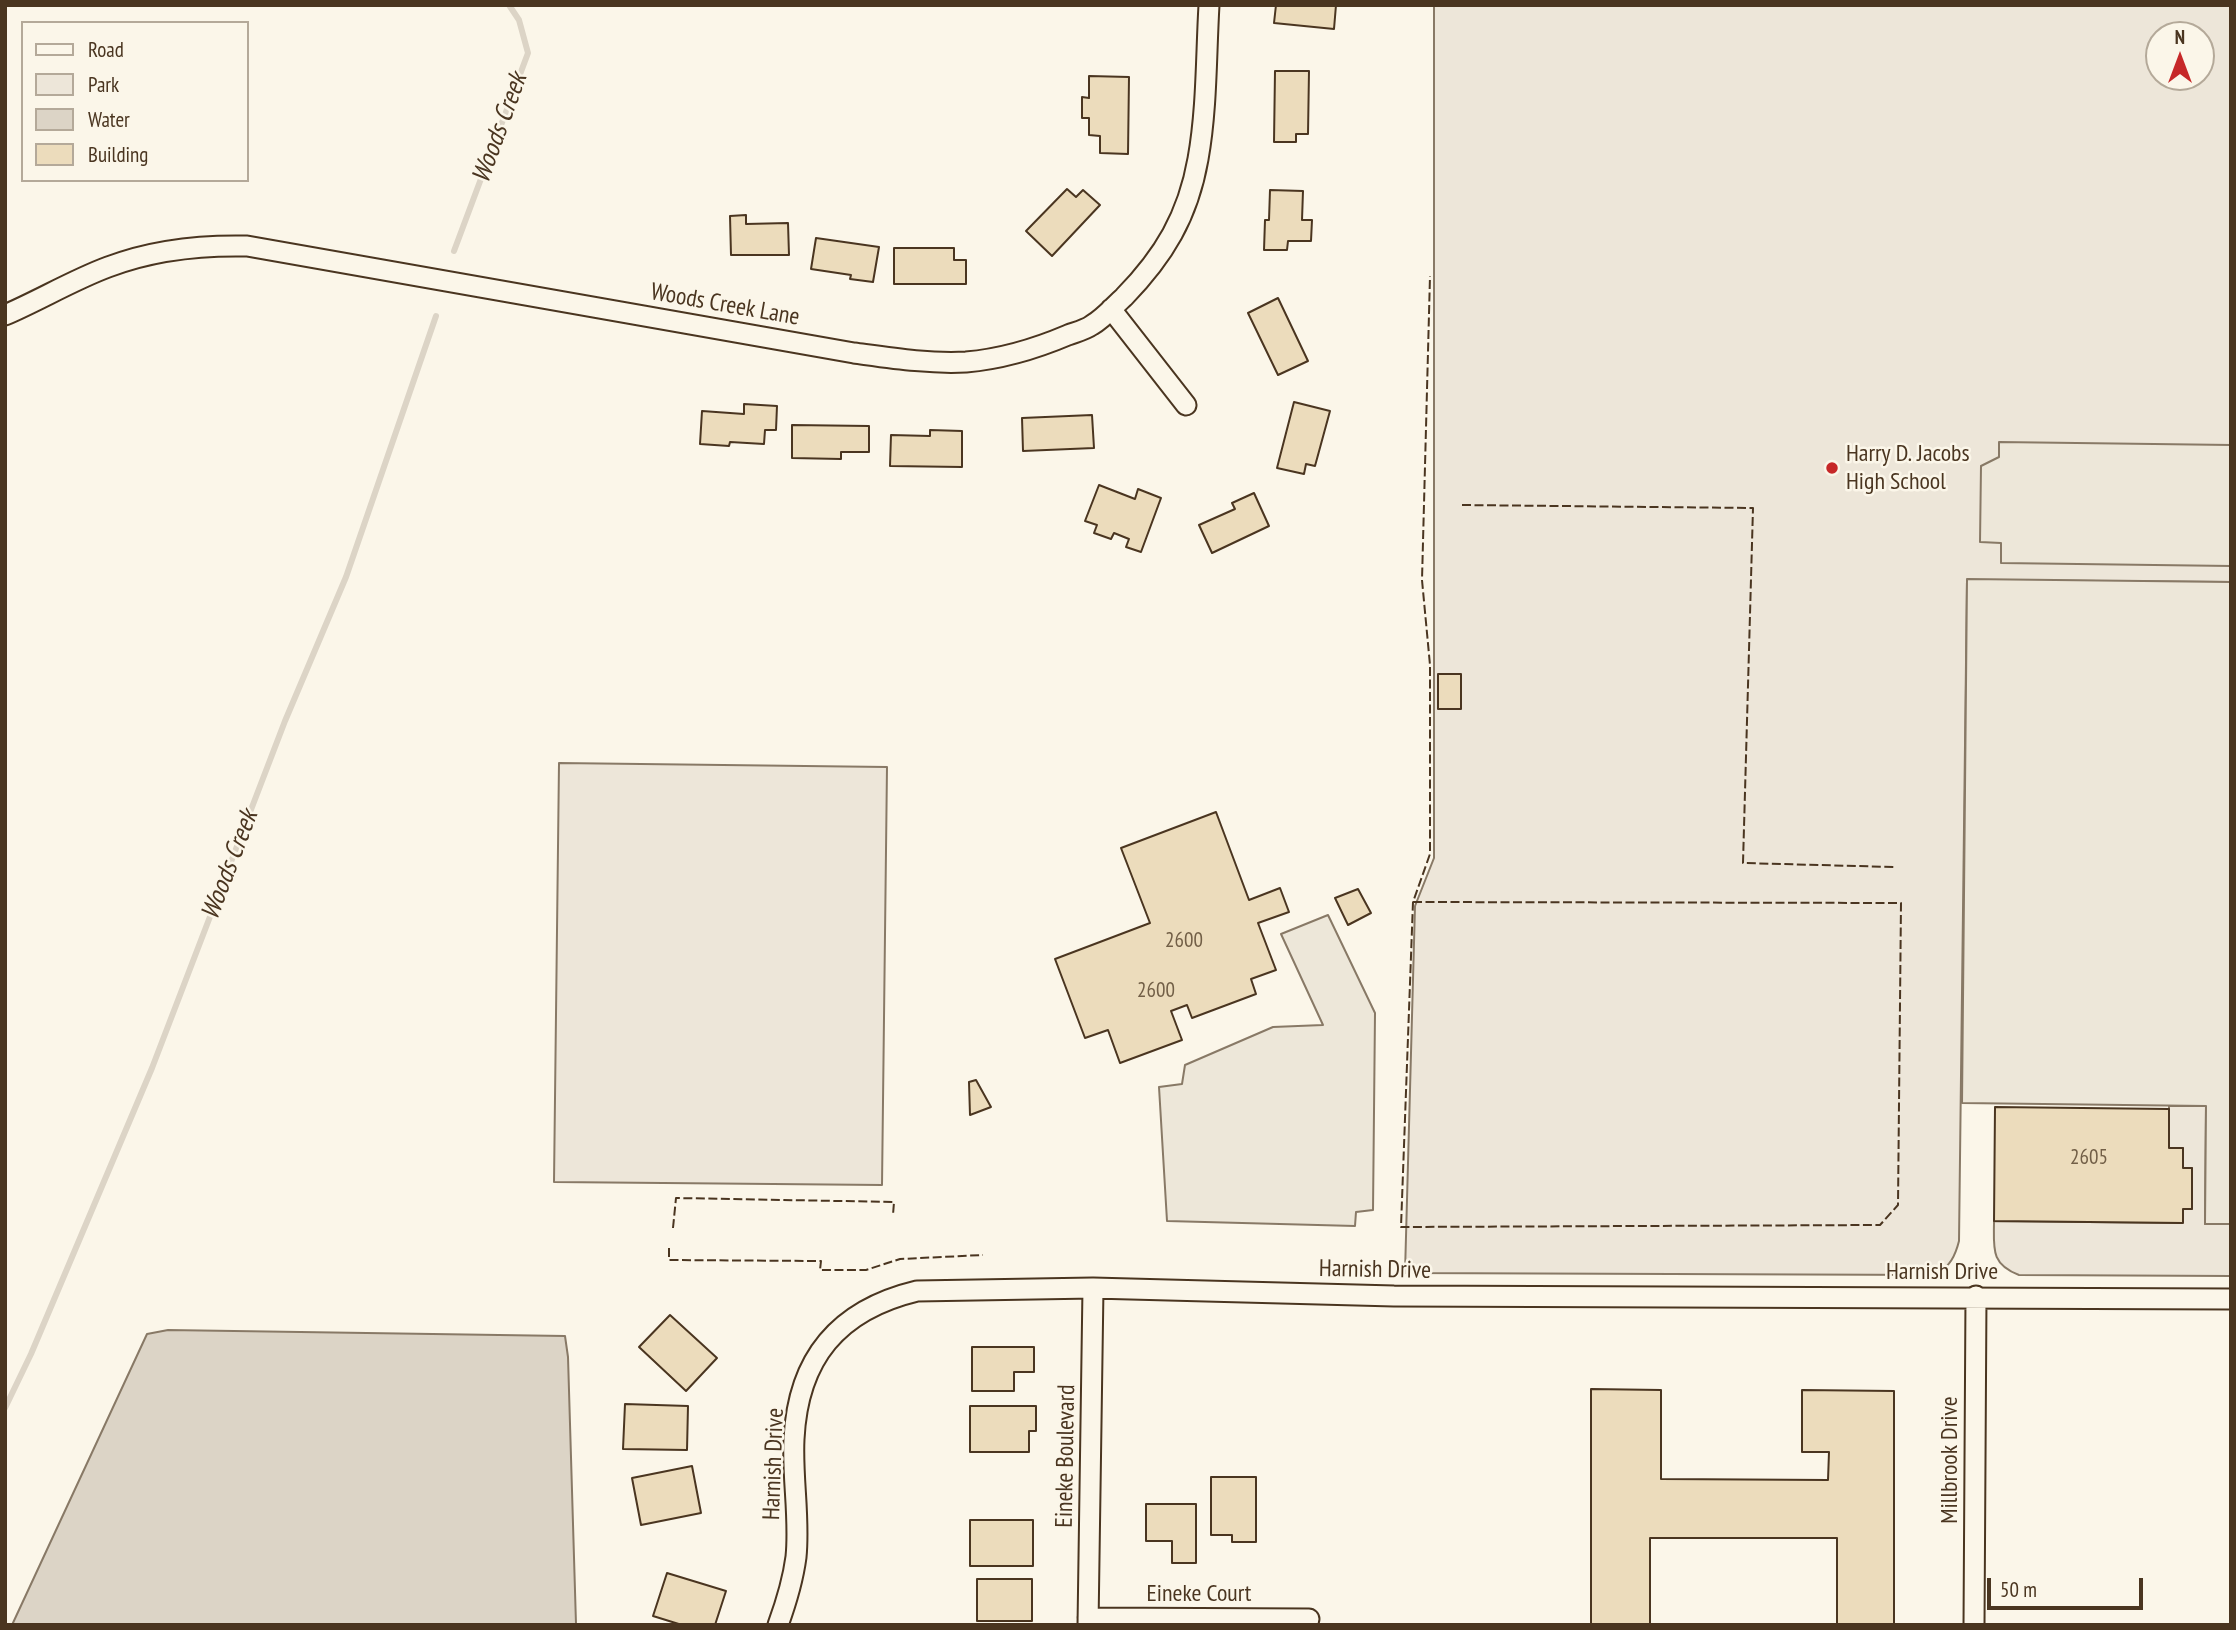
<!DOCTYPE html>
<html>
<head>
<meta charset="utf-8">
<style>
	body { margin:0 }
	#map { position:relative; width:2236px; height:1630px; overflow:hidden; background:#fbf6e9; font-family:"PT Sans Narrow",sans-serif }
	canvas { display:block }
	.frame { position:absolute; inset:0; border:7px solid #4a3520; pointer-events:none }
	.legend { position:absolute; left:21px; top:21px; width:228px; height:161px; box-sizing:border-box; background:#fbf6e9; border:2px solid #b4a999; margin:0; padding:9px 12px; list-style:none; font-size:21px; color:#4a3520 }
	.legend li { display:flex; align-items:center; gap:14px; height:35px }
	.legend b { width:35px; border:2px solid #b4a999 }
	.north { position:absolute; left:2145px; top:21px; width:70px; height:70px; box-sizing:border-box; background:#fbf6e9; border:2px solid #b4a999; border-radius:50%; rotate:0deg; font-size:19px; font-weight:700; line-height:28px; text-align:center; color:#4a3520 }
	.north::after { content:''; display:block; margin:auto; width:24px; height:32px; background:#c62828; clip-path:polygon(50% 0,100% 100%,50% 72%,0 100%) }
	.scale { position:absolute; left:1987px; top:1578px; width:156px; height:32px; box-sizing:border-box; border:4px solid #4a3520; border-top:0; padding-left:9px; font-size:21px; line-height:24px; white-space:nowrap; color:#4a3520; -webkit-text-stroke:5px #fbf6e9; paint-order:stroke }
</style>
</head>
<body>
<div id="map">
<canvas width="2236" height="1630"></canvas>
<div class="frame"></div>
<ul class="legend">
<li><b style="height:9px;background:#fbf6e9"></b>Road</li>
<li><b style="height:19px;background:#ede6d9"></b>Park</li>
<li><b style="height:19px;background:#dcd4c6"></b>Water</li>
<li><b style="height:19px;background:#ecdcbc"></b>Building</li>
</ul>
<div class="north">N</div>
<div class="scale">50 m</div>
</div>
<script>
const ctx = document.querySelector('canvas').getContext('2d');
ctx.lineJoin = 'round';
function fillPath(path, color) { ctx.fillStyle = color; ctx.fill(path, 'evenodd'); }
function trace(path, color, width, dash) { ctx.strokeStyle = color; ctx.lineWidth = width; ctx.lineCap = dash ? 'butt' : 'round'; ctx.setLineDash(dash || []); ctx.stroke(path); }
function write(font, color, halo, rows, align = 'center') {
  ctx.font = font + ' "PT Sans Narrow",sans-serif'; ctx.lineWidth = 5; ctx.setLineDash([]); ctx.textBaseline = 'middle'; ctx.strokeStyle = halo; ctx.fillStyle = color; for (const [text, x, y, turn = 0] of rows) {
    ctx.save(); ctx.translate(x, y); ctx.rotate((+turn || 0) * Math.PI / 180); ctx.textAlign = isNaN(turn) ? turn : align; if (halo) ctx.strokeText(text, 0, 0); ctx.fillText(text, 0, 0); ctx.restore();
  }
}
const green = new Path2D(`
	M1434,5H2231V582L1967,580L1959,1241C1955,1257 1950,1265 1937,1275L1405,1273L1415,906L1434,858ZM2159,35H2201V77H2159Z
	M559,763L887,767L882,1185L554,1182Z
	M2169,1106H2206L2205,1224H2231V1276L2019,1275C1990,1264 1994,1248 1994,1221L2182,1223L2183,1209H2192V1168H2183V1148H2169Z`);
const parking = new Path2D(`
	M1999,442L2231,445V566L2001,563V543L1980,542L1981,466L1999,457Z
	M1967,579L2231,582V1224H2205L2206,1106L1962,1103Z
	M1328,915L1375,1013L1373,1210L1356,1212L1355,1226L1167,1221L1159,1087L1182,1084L1185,1065L1273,1027L1323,1025L1281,934Z`);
const water = new Path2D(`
	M168,1330L565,1336L568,1357L576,1624L12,1625L147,1334Z`);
const stream = new Path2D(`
	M454,251L528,53L519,20L509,5
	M5,1408L31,1354L152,1068L285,721L346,577L436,316`);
const building = new Path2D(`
	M1276,5H1336L1334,29L1274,23Z
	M1275,71H1309L1308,134H1296V142H1274Z
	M1089,76L1129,77L1128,154L1100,153V136L1089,135V118H1082V97L1089,98Z
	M1067,189L1076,197L1083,190L1100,205L1052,256L1026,231Z
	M1270,190L1303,191L1302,220H1312L1311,241H1288L1287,250H1264L1265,220H1269Z
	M746,215V224L788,223L789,255H731L730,216Z
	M816,238L879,247L873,282L850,279L851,275L811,269Z
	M894,248H954V260H966V284H894Z
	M1278,298L1308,361L1278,375L1248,313Z
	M1294,402L1330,411L1315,466L1306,464L1304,474L1277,468Z
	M744,404L777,406L776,430H765L764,444L730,442L729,446L700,444L702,411L744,414Z
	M1092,415L1094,448L1023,451L1022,418Z
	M792,425L869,426V452H841V459L792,458Z
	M930,430L962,431V467L890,466L891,435L930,436Z
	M1099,485L1135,499L1138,489L1161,498L1141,552L1126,547L1129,539L1114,533L1111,539L1094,533L1097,525L1085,521Z
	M1254,493L1269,526L1212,553L1199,525L1235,509L1232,503Z
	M1438,674H1461V709H1438Z
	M1216,812L1249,900L1280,888L1289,912L1258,923L1276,970L1251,979L1256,994L1192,1018L1187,1005L1171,1011L1182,1040L1120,1063L1108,1030L1085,1038L1055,959L1150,923L1121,848Z
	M1358,889L1371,913L1348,925L1335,898Z
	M976,1080L991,1107L970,1115L969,1082Z
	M1995,1107L2169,1109V1148H2183V1168H2192V1209H2183V1223L1994,1221Z
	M670,1315L717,1358L686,1391L639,1347Z
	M972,1347H1034V1372H1014V1391H972Z
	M1591,1389L1661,1390V1479L1828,1480L1829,1452H1802V1390L1894,1391V1625H1837V1538H1650V1625H1591Z
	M625,1404L688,1406L687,1450L623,1449Z
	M970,1406H1036V1431H1029V1452H970Z
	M692,1466L701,1513L641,1525L632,1478Z
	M1211,1477H1256V1542H1232V1535H1211Z
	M1146,1504H1196V1563H1172V1541H1146Z
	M970,1520H1033V1566H970Z
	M667,1573L726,1591L715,1625H682L653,1616Z
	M977,1579H1032V1621H977Z`);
const minor = new Path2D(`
	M1111,309L1186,405
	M5,315C40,300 73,280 108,267C152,250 201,245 247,246L854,353C891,358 929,364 966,362C1002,359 1035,349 1068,335C1076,332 1085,330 1092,325C1104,318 1114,306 1124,297C1164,256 1188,216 1198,159C1207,109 1206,56 1209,5
	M1088,1618L1309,1619
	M778,1625C786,1603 793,1580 796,1557C800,1518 792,1478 794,1439C798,1358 838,1310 917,1291L1093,1288L1394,1296L2231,1299
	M1088,1625L1093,1288
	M1974,1625L1976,1296`);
const fence = new Path2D(`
	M1462,505L1753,508L1743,863L1895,867
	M1413,902L1901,903L1898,1205L1880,1225L1401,1227L1413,902L1430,854V665L1422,580L1430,276
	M673,1228L676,1198L894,1202L893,1215
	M669,1248V1260L821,1261L820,1270H866L900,1259L983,1255`);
const markers = [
	[1832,468,7,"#c62828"]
];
const numberNames = [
	["2600",1184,941],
	["2600",1156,991],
	["2605",2089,1158]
];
const streetNames = [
	["Woods Creek Lane",725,305,10],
	["Harnish Drive",1375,1270,1],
	["Harnish Drive",1942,1272],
	["Eineke Boulevard",1066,1456,-89],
	["Millbrook Drive",1950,1460,-90],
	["Harnish Drive",774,1464,-88],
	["Eineke Court",1199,1594]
];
const poiNames = [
	["Harry D. Jacobs",1846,454],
	["High School",1846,482]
];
const waterNames = [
	["Woods Creek",500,128,-70],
	["Woods Creek",230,865,-69]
];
fillPath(green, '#ede6d9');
trace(green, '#887966', 2);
fillPath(parking, '#ede7d9');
trace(parking, '#887966', 2);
fillPath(water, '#dcd4c6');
trace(water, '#887966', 2);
trace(stream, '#dcd4c6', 6);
fillPath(building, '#ecdcbc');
trace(building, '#4a3520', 2);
trace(minor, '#4a3520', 23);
trace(minor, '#fbf6e9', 19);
trace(fence, '#4a3520', 2, [9, 3.5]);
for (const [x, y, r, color] of markers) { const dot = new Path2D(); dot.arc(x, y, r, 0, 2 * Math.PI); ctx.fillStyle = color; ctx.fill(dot); trace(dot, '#fbf6e9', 2.5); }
write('21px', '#725f47', null, numberNames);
write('24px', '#4a3520', '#fbf6e9', streetNames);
write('24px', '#4a3520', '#fbf6e9', poiNames, 'left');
write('italic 26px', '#4a3520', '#fbf6e9', waterNames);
</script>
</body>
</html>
